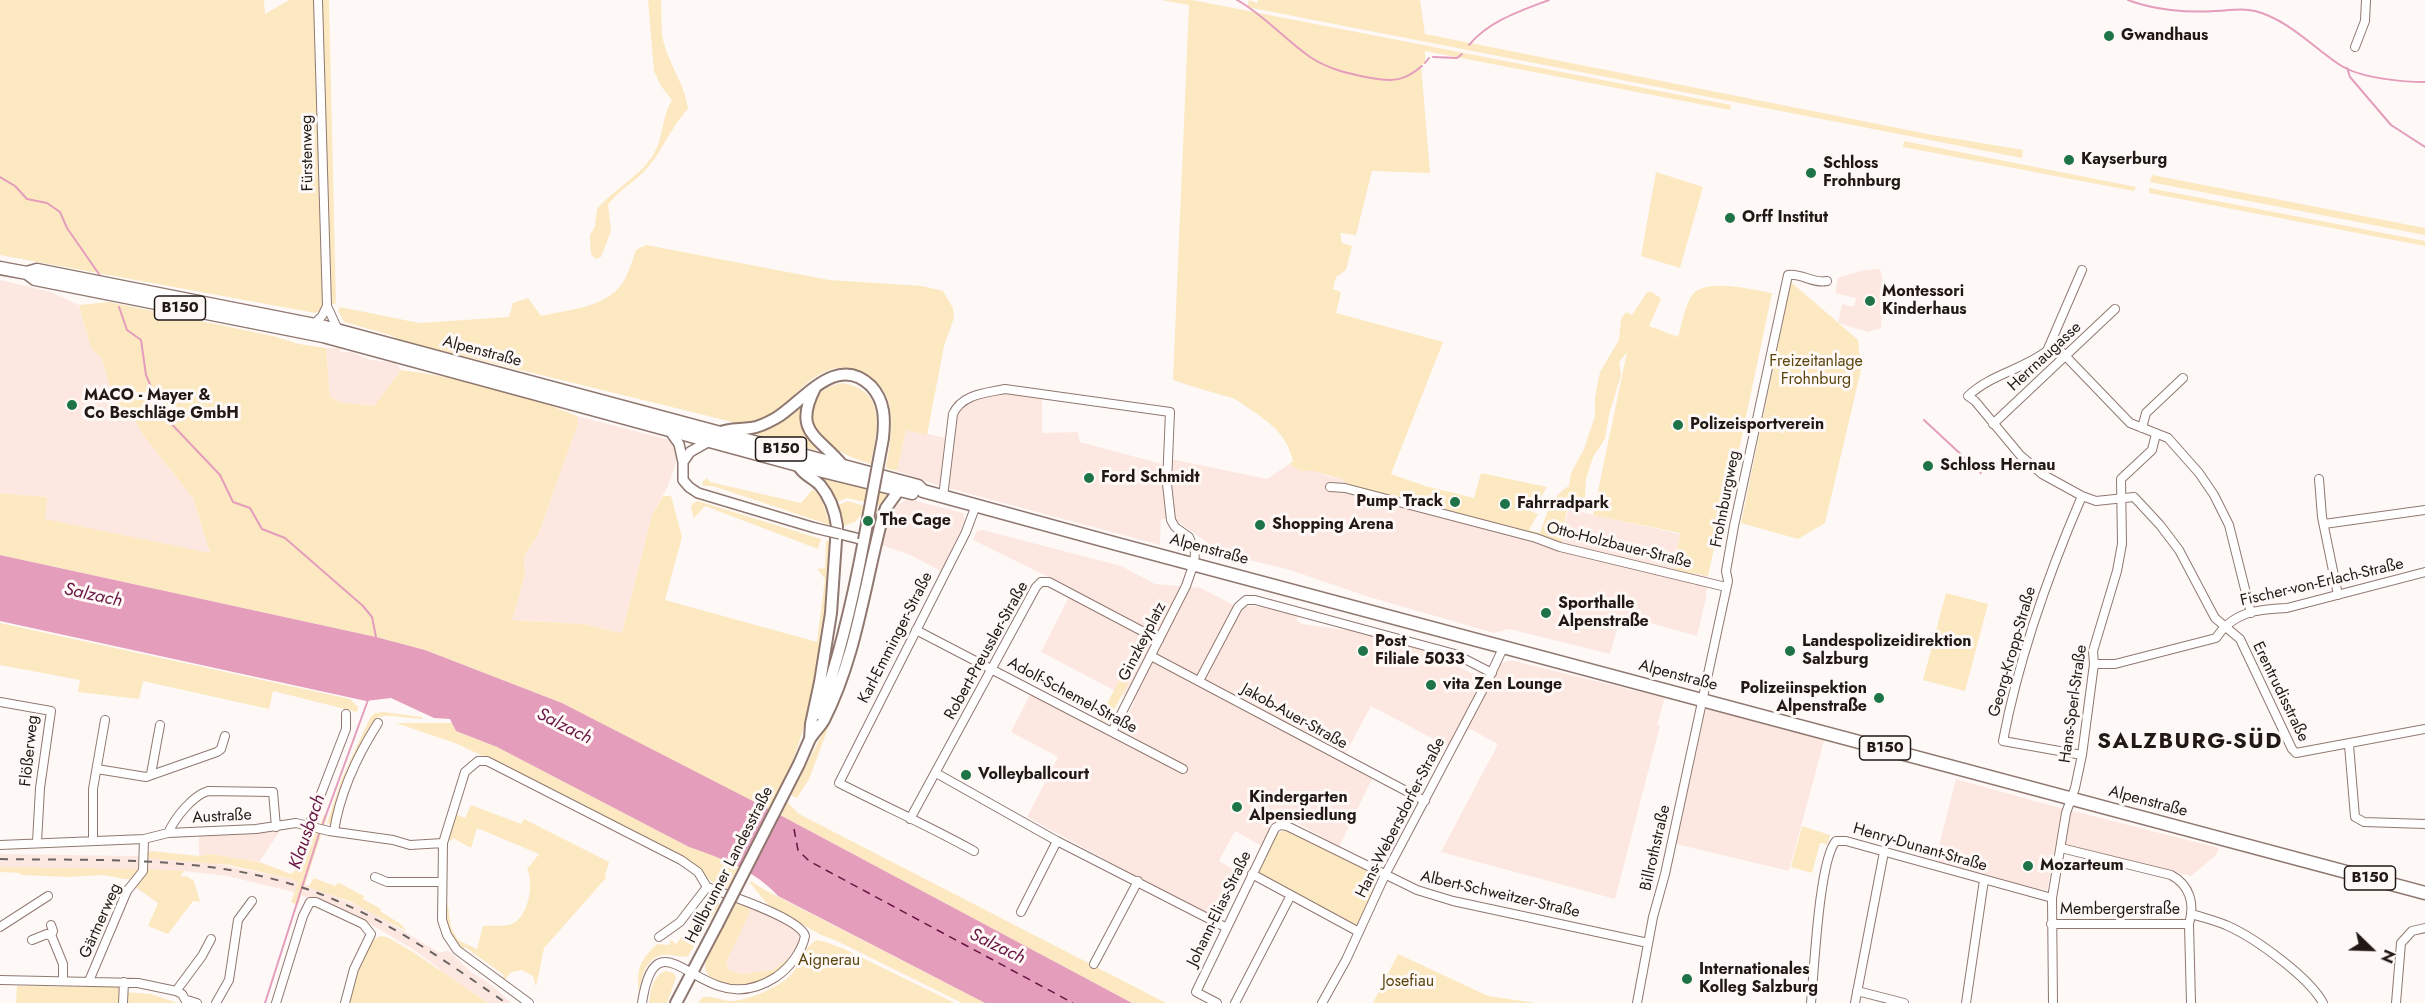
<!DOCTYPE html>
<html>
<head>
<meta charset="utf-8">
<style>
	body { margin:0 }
	#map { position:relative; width:2425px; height:1003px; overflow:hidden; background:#fef9f7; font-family:Jost,sans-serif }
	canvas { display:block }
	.north { position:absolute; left:2341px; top:919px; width:60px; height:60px; -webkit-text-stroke:4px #fef9f7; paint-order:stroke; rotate:113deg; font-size:16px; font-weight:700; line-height:24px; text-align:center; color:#221916 }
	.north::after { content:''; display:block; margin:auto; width:21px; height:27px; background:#221916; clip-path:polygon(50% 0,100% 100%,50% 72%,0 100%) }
</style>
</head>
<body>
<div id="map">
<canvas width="2425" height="1003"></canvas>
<div class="north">N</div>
</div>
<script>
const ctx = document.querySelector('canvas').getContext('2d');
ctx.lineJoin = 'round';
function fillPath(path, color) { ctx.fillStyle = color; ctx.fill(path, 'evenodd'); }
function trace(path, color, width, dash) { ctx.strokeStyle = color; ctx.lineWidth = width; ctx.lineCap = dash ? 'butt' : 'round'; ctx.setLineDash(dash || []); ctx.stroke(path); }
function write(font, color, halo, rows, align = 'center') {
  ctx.font = font + ' Jost,sans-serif'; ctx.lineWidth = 6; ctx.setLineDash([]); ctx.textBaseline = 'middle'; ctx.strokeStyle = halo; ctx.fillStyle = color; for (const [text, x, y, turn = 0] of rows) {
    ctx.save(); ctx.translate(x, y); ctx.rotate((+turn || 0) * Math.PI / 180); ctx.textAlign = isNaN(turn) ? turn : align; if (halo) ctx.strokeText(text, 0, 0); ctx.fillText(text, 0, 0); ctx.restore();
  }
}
const built = new Path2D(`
	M1880,269L1885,288L1881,328L1868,332L1838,323L1842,304L1854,307L1856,298L1835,293L1838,278L1864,270Z
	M0,280L51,292L79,305L91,348L102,359L117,412L133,415L142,434L193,498L210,554L44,519L47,497L0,493Z
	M326,348H339L341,352H351L371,360L396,363L401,370L374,406L343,403L330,397Z
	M1014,393L1042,396V433L1078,432L1080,442L1162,464L1171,459L1267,479L1289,464L1300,471L1311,469L1330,477L1342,478L1561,541L1568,509L1680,534L1674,570L1708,576L1706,598L1697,636L1621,615L1610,654L1509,629L1494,633L1369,597L1287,569L1223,554L1173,518L1161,519L1160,545L937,485L897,471L906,429L954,440L958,413L964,404L989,395Z
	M577,416L670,440L678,457L668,486L652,515L622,633L583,624L511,620L525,575L524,556L538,535L578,424Z
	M908,499L963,513L965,521L941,571L908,554L881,545L892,513L897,505Z
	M983,530L1121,566L1155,584L1201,588L1235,606H1256L1298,616L1296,620L1302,624L1359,632L1430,652L1473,674L1510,660L1665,698L1657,725L1660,726L1615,899L1441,852L1498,744L1470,729L1447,746L1371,706L1341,762L1372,779L1339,847L1280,813L1262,846L1235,831L1219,861L1238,872L1213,918L1027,817L1058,757L1011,732L1034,687L1118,733L1135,701L1041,652L1073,589L973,540L977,531Z
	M1706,709L1825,737L1789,871L1676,844Z
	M1956,779L2038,802L2219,848L2216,855L2191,876L2056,843L2047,890L2038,889L1935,861Z
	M282,828L259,862L211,854L199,856V833Z
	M0,854L137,856L207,862L292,879L368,910L440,953L448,950L471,972L486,981L512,1003H488L439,970L440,969L414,950L379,929L351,914L290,891L227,876L184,871L0,867Z
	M748,907L795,927L801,937L794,954L773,970L741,974L729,970L726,963L750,912Z`);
const green = new Path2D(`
	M0,0H264L265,14L289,0H329L336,303L315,313L0,255Z
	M648,0H661C662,15 660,33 665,47C672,69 685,86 688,109C670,128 664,148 649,166C637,181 619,189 608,205L611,231L601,257L596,259L591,254L590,235L595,226L597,209C613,190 638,177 652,157C664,139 661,118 672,100L661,86L654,71Z
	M1161,0H1192L1731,105L1730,110L1425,51V63L1421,65L1430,173L1372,171L1356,235L1340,233L1342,243L1352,246L1346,270L1336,277L1333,289L1341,292L1336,313L1443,342L1391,474L1425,486L1474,498L1481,473L1547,487L1532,512L1538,514L1529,530L1540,533C1546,516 1551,496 1569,486L1571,473L1584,449L1595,416V398L1600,372L1619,340L1621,319L1626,312L1632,315L1647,292H1652L1661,299L1649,326L1678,337C1682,324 1684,309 1691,297C1701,276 1754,290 1772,293L1719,545L1715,544L1708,576L1674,570L1680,533L1593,515L1627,352L1619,362L1621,375L1609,415L1605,439L1593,457L1586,479L1585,499L1576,506L1578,511L1567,509L1561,542L1347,484L1342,478C1325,477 1317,468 1300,471L1289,464L1293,461C1287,436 1273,425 1253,411C1246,407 1240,401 1232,398C1213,392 1193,387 1173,380L1189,5Z
	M1249,0L1257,3L1258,0H1420L1425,34L1933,135L2023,150L2022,158L1247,7Z
	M1904,141L2136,187L2134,191L1903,147Z
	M1656,172L1703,187L1680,268L1641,256Z
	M2152,175L2425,228V235L2150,182Z
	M2149,188L2425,241V246L2149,193Z
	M646,245L829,280L922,286L943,291L953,308L954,318L944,346L927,435L906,430L897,471L886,468C892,434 901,391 863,373C853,367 838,366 827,371C807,378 793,399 776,411C766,419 753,421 741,424L402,341L390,335L344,322L338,311L340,307L419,323L509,317L513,303L528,298L541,316C570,309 611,308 626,277C630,268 633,259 636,250Z
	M1791,282L1858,340L1861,370L1825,523L1798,539L1741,523Z
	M109,302L273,336L299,344L326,348L330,397L343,403L374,406L401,370C462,378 520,392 577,416L578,424L538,535L524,556L525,575L512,620L583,624L622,633L652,515L663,496H671L682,537L665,600L817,642L825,579L817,569L825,568L826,540L831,542C825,615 819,691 793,760C786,777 777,794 768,810L562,703L425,650L376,637L0,555V493L47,497L45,519L210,553L193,498L142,434L133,416L117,412L102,359L91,348L79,305Z
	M842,383C888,390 877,431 871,464C847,457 801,437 814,404C819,390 829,386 842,383Z
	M803,404L802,416L817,447L815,450L758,435L757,433L776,425Z
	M812,473L891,494L884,506L847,498L834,503Z
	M707,478L710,482L801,503L813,489L821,498L830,525L713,486H703L702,482Z
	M698,501L821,539L818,549L705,506L694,518L691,508L692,504Z
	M848,501L877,510L873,535L859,533L863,512L855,522L840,527L836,506Z
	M1946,593L1988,604L1965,691L1923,680Z
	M0,623L350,699L358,707L357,712L273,691L269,709L143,681L139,699L78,692L80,680L0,665Z
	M1142,637L1152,639L1107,723L1101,720L1102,713Z
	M836,707L809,779L797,798L791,795Z
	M384,712L421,717L423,719C412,719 386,713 377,718C363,726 339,806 333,825L327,823L342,778L370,718L375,713Z
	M396,723H452L456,731L497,747L689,847L719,857L738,868L726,891L717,886L686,859L534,780L455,743Z
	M787,802L799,814L1166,1003H1132L780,815Z
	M471,805L521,824L524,819L609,862L605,876L606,878L544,948L536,987L533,976L522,970L511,972L504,981L502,979L504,975L465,947L462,951L449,931L445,908L448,906L451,927L458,940L477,949L483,926C491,925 504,927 512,924C529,916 534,883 527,869L539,854L477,828L471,848L453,838L451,841L448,839L455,814L465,818Z
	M324,815L327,817L298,905L291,902L298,883L292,879L229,865L146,858L147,853L151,851L199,856L211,854L259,862L291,874L301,865L311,835L299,829V825L318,830L316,835Z
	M1802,826L1830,835L1827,844L1820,843L1812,873L1791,867Z
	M1283,831H1290L1372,873L1376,885L1358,924L1354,925L1258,874L1277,834Z
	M0,867L136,869H141L131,879H124L104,875L69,877L21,875L20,873L0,872Z
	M146,869L184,871L180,877L186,876L194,881L200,902L193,901L168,934L148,926L158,903L134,886L141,881Z
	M314,878L335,886L339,883L364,896L363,899L381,909L380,911L402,925L406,931L349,901L308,887Z
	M751,881L763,889L985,1003H962L835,940L821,935L768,905L750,883Z
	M713,898L720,904L688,956C681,958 676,955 669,955C647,953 642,975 639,992C636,968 640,961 657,944L669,945L671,940L676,944Z
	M735,903L748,907L750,912L726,963L729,970L741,974L773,970L794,954C788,961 783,970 775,975C760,987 702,992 705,963Z
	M381,936L387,937L413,952L488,1003H347C352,984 360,942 381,936Z
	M816,940L826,942L844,949L955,1003H698L703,997C713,996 722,1001 731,1001C748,1001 785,985 794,971C801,960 805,947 816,940Z
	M1398,954L1488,996L1536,1003H1373Z
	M665,971L674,973L676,978L667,1003H649C651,990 652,977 665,971Z
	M17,986L127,987L126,992L151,994L177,1003H16Z`);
const water = new Path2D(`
	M0,555L376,637L425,650L562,703L780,815L1132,1003H985L778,896C756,871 721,858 689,847L497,747L456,731L450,719L434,718L391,698L366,701L0,621Z`);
const stream = new Path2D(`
	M1237,0C1264,15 1284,39 1310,57C1328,69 1349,74 1371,78C1394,82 1404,81 1422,66
	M2128,0C2154,10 2187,13 2215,11C2229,11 2241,7 2255,11C2287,19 2313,47 2340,65C2360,78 2401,82 2425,82
	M1469,45C1489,21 1520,11 1549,0
	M1433,57L1457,58L1462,54
	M1425,63L1429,58
	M2347,68L2350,77L2391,125L2425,147
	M0,177L15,186L27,199L47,203L60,212L67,228L101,277
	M119,307L127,330L141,340L146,375L163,415L220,475L233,502L250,508L262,529L285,538L363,606L372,617L376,637
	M1924,420L1981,473
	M322,826L368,700
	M265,1003L320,831`);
const ferry = new Path2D(`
	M794,829L798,850L809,861L1073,1003`);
const minor = new Path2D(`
	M318,0L327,306L338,330
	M2355,47L2365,21L2366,0
	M2082,270L2047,351C2022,370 1991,374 1968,396L1975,401L2020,455L2042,474L2082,496L2096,501L2134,497L2160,525L2179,550L2215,618L2240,639L2292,749L2296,753L2425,729
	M314,324L322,316L327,306
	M2052,342L2130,423L2168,438L2199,473L2214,495L2229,525L2251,613
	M1993,424L2115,309
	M2142,428L2146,413L2183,378
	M2319,479L2322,517L2338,595
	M1330,487L1345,488L1536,538L1560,547L1726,587
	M2082,496C2048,575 2019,656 2003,741L2082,755
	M943,497L953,414C962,394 986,393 1005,389L1170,412L1167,484L1171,520L1175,527L1189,537L1195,552L1194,563L1186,586L1112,732
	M2324,524L2425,510
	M916,630L1183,769
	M1151,656L1425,801
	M2094,664H2115L2216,638C2233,612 2257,609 2287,608L2425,572
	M1199,681L1238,607L1246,600H1255L1455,654L1492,673
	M0,702L51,711L40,788L37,842
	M2349,745L2355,817L2364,822L2425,824
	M97,769L146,777L217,752L221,749L225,736
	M936,773L1057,841L1225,927
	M151,774L160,725
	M910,819L1036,587L1041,582H1049L1159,640
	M309,825L346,729V714
	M334,831C340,793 357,756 378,723
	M168,833C175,818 192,796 208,791L273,792L276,827
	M93,841V789L105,720
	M0,845L144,839L168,833L256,829L296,823L329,831L393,840L410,845L443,843
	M2061,848L2171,875C2190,885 2195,904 2189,924L2191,1003
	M974,851C929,826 884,806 839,783L966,532L976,505
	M1252,874L1359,932
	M375,877L387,882H441
	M1021,912L1057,841
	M2192,914C2204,918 2217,921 2228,926C2255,938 2309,977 2323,1003
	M2051,924H2189
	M0,927L48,896
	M51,936L53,931L51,925
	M659,937L680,922L707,887
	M32,940L47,934L52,937L63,964V980
	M1094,964L1138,881
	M0,980L138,983L176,991L182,994L187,1003
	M89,981L127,891L143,871L144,839
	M176,991L202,956L211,939
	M1857,991L1904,1003
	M187,1000L197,1003
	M123,1003L124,982
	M216,1003L229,980L238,920L252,901
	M276,1003L303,916L310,902H316L363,924L371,934L354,969L345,1003
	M529,1003L457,950L447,935L442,920L443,843L465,772L478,761H487L681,860L698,872L707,887
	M642,1003C653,931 680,973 719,986C739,993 759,988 776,977C789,968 802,952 805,936C800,918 727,895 707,887
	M1217,1003L1196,992L1275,828L1280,825L1287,826L1417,890L1453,901L1648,943
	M1235,1003L1291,895
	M1322,1003L1346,960L1385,875L1489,678L1504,646
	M1637,1003L1653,917L1665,874L1728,581L1726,571L1734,526L1788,275C1802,273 1813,284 1827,281
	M1811,1003C1814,973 1819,859 1836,841H1846L2052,898
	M1855,1003L1884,852
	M1966,1003L1984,880
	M2053,1003L2052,898L2066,813L2075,788L2082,755L2094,664L2093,651L2117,571L2122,544L2121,479L2152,450L2156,434
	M2396,1003L2401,943L2412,931L2425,928`);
const tertiary = new Path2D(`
	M669,430L679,444L683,462V480L689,487L698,493L815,528
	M683,462L690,452L711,440
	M840,534L864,540`);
const secondary = new Path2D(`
	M815,388C792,433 819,436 843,466
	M719,433C730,428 739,430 751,428C759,427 769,422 776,418C803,402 836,352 871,386C885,401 885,419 883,438
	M798,465C803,475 812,477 820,485C830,497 835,511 837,526L831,613L820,682L811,724L810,739
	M819,714C840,657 853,599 864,540
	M810,739C814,732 820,727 824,720C856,657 864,587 882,519L886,508L899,490
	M799,764L812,734
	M676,1003L717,925`);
const primary = new Path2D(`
	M0,268L27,273L37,270L325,327L918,486L923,491L1117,544L2425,893
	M27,273L35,279L323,336L798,465L912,493`);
const rail = new Path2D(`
	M0,859C113,861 229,854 335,900C397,926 451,965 506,1003`);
const tertiaryBridge = new Path2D(`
	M815,528L840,534`);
const secondaryBridge = new Path2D(`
	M864,540L883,438
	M717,925L799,764`);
const markers = [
	[2109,36,6,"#1e7447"],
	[2069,160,6,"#1e7447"],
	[1811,173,6,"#1e7447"],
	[1730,218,6,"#1e7447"],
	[1870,301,6,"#1e7447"],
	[72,405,6,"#1e7447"],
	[1678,425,6,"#1e7447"],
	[1928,466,6,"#1e7447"],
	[1089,478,6,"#1e7447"],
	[1455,502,6,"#1e7447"],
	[1505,504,6,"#1e7447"],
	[868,521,6,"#1e7447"],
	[1260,525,6,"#1e7447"],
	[1546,613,6,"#1e7447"],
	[1363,651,6,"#1e7447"],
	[1790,651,6,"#1e7447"],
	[1431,685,6,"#1e7447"],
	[1879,698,6,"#1e7447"],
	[966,775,6,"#1e7447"],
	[1237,807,6,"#1e7447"],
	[2028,866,6,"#1e7447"],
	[1687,979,6,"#1e7447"]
];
const shields = [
	[180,308,51],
	[781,449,51],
	[1885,748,51],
	[2370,878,51]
];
const shieldNames = [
	["B150",180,308],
	["B150",781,449],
	["B150",1885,748],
	["B150",2370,878]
];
const poiNames = [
	["Gwandhaus",2121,36],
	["Kayserburg",2081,160],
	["Schloss",1823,164],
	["Frohnburg",1823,182],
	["Orff Institut",1742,218],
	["Montessori",1882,292],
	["Kinderhaus",1882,310],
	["MACO - Mayer &",84,396],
	["Co Beschläge GmbH",84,414],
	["Polizeisportverein",1690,425],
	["Schloss Hernau",1940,466],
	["Ford Schmidt",1101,478],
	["Pump Track",1443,502,"right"],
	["Fahrradpark",1517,504],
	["The Cage",880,521],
	["Shopping Arena",1272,525],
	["Sporthalle",1558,604],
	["Alpenstraße",1558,622],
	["Post",1375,642],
	["Filiale 5033",1375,660],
	["Landespolizeidirektion",1802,642],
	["Salzburg",1802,660],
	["vita Zen Lounge",1443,685],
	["Polizeiinspektion",1867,689,"right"],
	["Alpenstraße",1867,707,"right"],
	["Volleyballcourt",978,775],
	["Kindergarten",1249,798],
	["Alpensiedlung",1249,816],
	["Mozarteum",2040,866],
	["Internationales",1699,970],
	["Kolleg Salzburg",1699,988]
];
const streetNames = [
	["Fürstenweg",308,153,-91],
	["Alpenstraße",482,352,15],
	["Herrnaugasse",2045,357,-43],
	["Frohnburgweg",1726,499,-79],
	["Otto-Holzbauer-Straße",1619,546,14],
	["Alpenstraße",1209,550,15],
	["Fischer-von-Erlach-Straße",2322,583,-13],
	["Karl-Emminger-Straße",896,638,-63],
	["Ginzkeyplatz",1143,642,-63],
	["Robert-Preussler-Straße",987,651,-61],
	["Georg-Kropp-Straße",2013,652,-74],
	["Alpenstraße",1678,676,15],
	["Erentrudisstraße",2280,692,64],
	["Adolf-Schemel-Straße",1072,696,28],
	["Hans-Sperl-Straße",2074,704,-82],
	["Jakob-Auer-Straße",1294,717,29],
	["Flößerweg",30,751,-84],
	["Alpenstraße",2148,802,15],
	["Austraße",222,817,-3],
	["Hans-Webersdorfer-Straße",1401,818,-63],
	["Billrothstraße",1656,848,-77],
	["Henry-Dunant-Straße",1920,848,16],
	["Hellbrunner Landesstraße",730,865,-63],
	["Albert-Schweitzer-Straße",1500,895,13],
	["Johann-Elias-Straße",1220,909,-64],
	["Membergerstraße",2120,910],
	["Gärtnerweg",101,921,-66]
];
const parkNames = [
	["Freizeitanlage",1816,362],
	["Frohnburg",1816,380],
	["Aignerau",829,961],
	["Josefiau",1408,982]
];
const waterNames = [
	["Salzach",93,596,12],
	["Salzach",564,727,27],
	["Klausbach",308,832,-71],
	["Salzach",997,947,26]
];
const districtNames = [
	["SALZBURG-SÜD",2190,743]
];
fillPath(built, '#fde8e1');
fillPath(green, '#fce9c1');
fillPath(water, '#e59dbc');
trace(stream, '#e59dbc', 2);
trace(ferry, '#681543', 1.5, [8, 6]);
trace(minor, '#907870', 10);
trace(tertiary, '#907870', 12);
trace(secondary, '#907870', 14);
trace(primary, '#907870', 15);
trace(minor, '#fff', 8);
trace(tertiary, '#fff', 9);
trace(secondary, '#fff', 10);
trace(primary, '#fff', 12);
trace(rail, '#6b6361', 2, [8, 8]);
trace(tertiaryBridge, '#907870', 12, []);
trace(secondaryBridge, '#907870', 14, []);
trace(tertiaryBridge, '#fff', 9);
trace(secondaryBridge, '#fff', 10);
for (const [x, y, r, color] of markers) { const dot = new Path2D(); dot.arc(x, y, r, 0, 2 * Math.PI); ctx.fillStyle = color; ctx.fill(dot); trace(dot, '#fef9f7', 2); }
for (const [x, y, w] of shields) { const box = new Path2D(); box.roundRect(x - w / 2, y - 12, w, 24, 4.5); ctx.fillStyle = '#fef9f7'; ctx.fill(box); trace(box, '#221916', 1.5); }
write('bold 15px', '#221916', null, shieldNames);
write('bold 16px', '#221916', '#fef9f7', poiNames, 'left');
write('16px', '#221916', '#fef9f7', streetNames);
write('16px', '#5b450e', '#fef9f7', parkNames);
write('italic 18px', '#681543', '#fef9f7', waterNames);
ctx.letterSpacing = '1.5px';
write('bold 22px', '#221916', '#fef9f7', districtNames);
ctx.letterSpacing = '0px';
</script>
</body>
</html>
